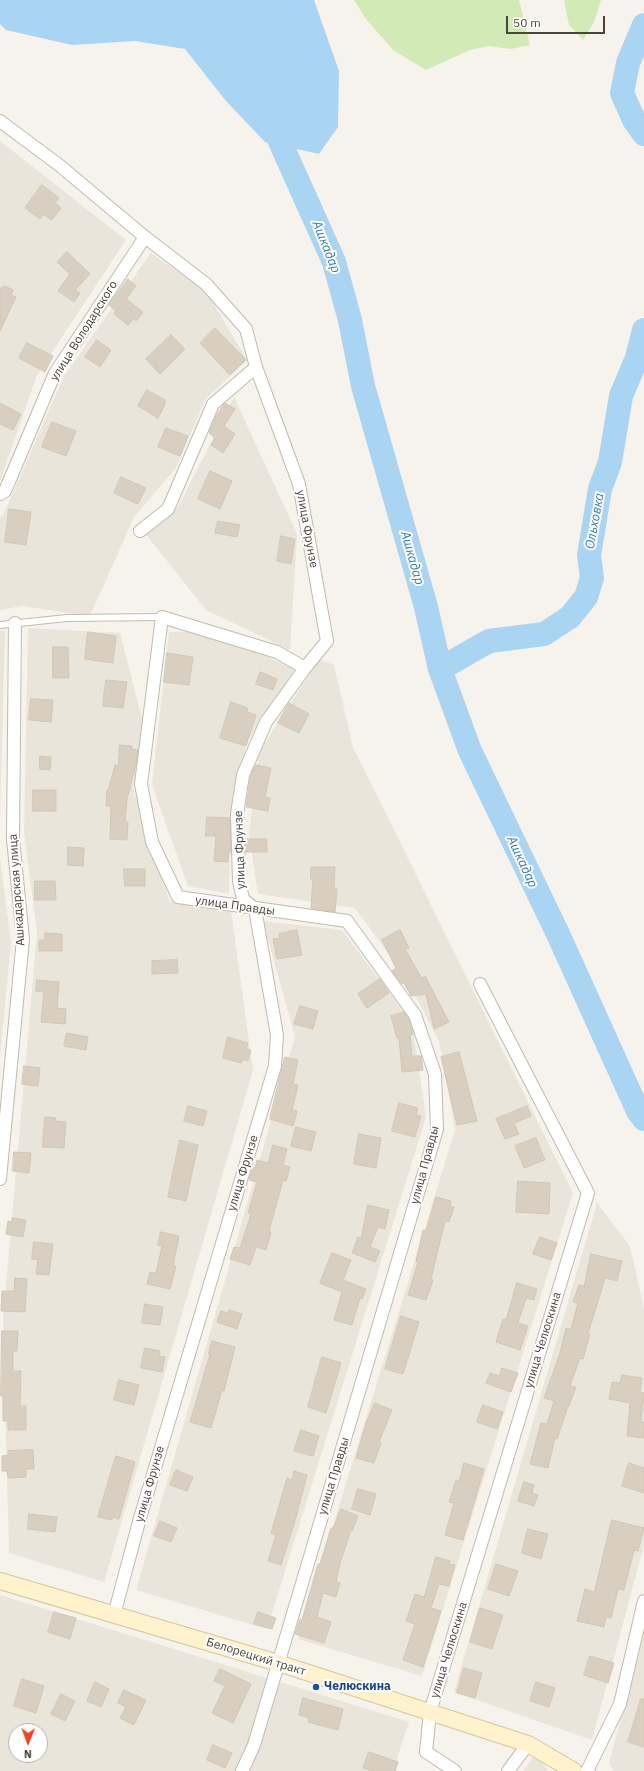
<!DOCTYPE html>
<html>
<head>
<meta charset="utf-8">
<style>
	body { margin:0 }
	#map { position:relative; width:644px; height:1771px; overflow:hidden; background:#f6f3ec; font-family:"IBM Plex Sans",sans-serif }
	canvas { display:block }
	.north { position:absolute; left:8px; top:1723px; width:40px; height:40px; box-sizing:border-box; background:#fff; border:1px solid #b7b4b0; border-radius:50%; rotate:181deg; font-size:11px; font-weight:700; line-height:16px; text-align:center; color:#4b4439 }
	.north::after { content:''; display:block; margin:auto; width:14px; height:18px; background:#fc3f1d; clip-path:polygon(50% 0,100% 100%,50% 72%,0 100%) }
	.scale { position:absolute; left:506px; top:16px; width:99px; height:18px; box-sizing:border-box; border:2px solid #4b4439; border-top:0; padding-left:5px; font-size:12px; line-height:14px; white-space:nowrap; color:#4b4439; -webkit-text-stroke:3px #fff; paint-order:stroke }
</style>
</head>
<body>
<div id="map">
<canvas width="644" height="1771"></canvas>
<div class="north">N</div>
<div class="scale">50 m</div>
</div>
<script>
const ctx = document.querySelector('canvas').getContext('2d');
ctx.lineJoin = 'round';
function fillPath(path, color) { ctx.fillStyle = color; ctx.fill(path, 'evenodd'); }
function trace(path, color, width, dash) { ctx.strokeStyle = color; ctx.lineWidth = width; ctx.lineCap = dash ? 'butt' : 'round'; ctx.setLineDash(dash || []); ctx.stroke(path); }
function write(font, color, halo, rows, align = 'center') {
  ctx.font = font + ' "IBM Plex Sans",sans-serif'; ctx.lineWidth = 4; ctx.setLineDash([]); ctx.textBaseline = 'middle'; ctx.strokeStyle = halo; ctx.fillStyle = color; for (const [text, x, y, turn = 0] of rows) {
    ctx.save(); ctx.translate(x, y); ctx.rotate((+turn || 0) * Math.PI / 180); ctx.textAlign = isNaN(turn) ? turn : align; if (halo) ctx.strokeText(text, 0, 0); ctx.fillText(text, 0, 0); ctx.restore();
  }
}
const residential = new Path2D(`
	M0,141L126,240L37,375L0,481Z
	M151,253L206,291L247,360L205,400L176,468L134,517L90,616L22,606L0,610V517L3,515L64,376Z
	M234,397L297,534L290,650L206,610L144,532L178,507Z
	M28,628L120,633L144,726L133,789L170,902L231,911L253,1070L104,1582L9,1553L3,1320L37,932L24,833Z
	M5,630L0,820V631Z
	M207,631L295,669L246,744L230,838L229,894L188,886L152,785L169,632Z
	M319,659L334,665L353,747L573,1193L422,1676L298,1639L455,1130L439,1041L406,978L355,908L258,894L249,834L259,752Z
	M0,858L11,943L0,1058Z
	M263,921L342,930L412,1023L426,1117L267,1629L136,1590L295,1037Z
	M597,1203L630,1246L644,1309V1545L592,1740L454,1692Z
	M0,1595L409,1722L393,1771H0ZM16,1731H40V1755H16Z
	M644,1630V1771H613L609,1763Z
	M535,1754L549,1771H523Z`);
const green = new Path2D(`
	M354,0H519L530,45L511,49L489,46L470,50L426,70L393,50L366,19Z
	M564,0H601L594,22L583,40L569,25Z`);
const water = new Path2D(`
	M0,0H314L339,71L338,127L319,154L265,142L226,101L185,49L135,41L72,45L6,30L0,24Z`);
const river = new Path2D(`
	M644,25L628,63L622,93L634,120L644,134
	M269,117L334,262L350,320L363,386L426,607L440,669L470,751L558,934L638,1111L644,1119
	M440,669L489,641L544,634L570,617L586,597L592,578L589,555L600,489L610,462L621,396L637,358L644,330`);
const building = new Path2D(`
	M42,185L59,198L55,203L61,208L52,220L43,214L40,219L25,208Z
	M67,252L90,274L75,290L80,293L74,302L58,291L70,274L57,262Z
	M128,279L136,286L126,299L143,312L136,321L134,319L128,325L114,314L116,311L109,305Z
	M5,286L13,290L11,295L16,297L0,331V289Z
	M215,328L246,360L230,375L200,343Z
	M171,335L185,349L160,374L146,359Z
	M97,340L111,350L100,367L85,357Z
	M27,343L53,356L45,372L19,358Z
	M147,390L165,400V404L158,418L138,406Z
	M0,403L21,414L13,430L0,424Z
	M225,403L235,409L224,426L235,434L223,453L211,445L215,438L209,433L216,416Z
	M52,422L76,431L66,456L42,447Z
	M166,428L188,436L180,456L158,447Z
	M210,471L232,481L220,509L198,499Z
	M121,477L146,488L138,504L114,493Z
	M9,509L31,512L26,545L5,542Z
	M218,521L240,525L237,537L215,533Z
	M281,536L295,539L291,564L277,561Z
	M88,632L116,636L113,663L85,659Z
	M53,647H68L69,678H53Z
	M167,653L193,657L189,685L164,682Z
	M260,672L277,679L273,690L256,684Z
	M106,680L127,682L123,708L103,706Z
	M31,699L53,700L51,722L29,720Z
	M231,702L248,708L247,712L256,715L246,746L220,738Z
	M289,703L309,714L299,733L278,723Z
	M120,745L132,746L131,749L138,750L136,764L127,799L125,822H128L127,840L110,839L111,806H106L107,790L108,791L115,765L118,766Z
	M40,756L51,757L50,770L40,769Z
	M256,765L271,768L265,797L270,798L268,811L246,807L251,774Z
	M33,790H56V811H33Z
	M207,817L230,818L231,852H229L228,862L214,861L216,836H206Z
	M245,839H267V852H246Z
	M68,847L84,848L83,866L68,865Z
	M311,867H335L334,889H337L335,912L311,908L313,879H311Z
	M124,869H145V886H125Z
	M35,881H55L56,900H35Z
	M297,930L302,955L277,959L273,939L280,938L279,934Z
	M400,930L409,948L405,949L422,979V978L425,976L449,1022L434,1029L426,994L411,996L404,983L402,984L392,971L396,968L382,940Z
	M45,933L62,934V951H39V940H45Z
	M177,960L178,973L152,974V961Z
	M380,979L389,993L367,1008L358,994Z
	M37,980L59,982L57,1008L66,1009L65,1024L41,1022L44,992L36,991Z
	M300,1006L318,1011L313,1029L294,1024Z
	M404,1012L408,1018L413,1034L410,1035L412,1056H421L423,1070L402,1072L399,1038H397L391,1016Z
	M67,1033L88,1037L86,1050L64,1046Z
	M228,1037L248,1043L246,1049L251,1050L248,1061L243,1059L241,1063L223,1058Z
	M459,1052L477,1121L457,1125L441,1057Z
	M285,1057L298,1060L293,1084L298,1085L292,1110L297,1111L293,1126L270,1119Z
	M24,1066L40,1068L38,1086L22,1084Z
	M399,1103L418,1108L416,1115L421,1116L415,1137L392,1131Z
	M188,1106L207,1111L203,1126L184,1121Z
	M527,1106L531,1116L514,1123L519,1134L505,1139L496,1119Z
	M45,1117L56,1118L55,1121L66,1122L64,1148L43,1147Z
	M296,1127L316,1132L311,1151L291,1146Z
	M359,1134L381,1138L376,1168L354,1164Z
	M536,1138L545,1160L524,1168L515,1146Z
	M180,1140L198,1145L186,1201L168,1197Z
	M273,1145L287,1149L283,1165L290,1167L286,1181L283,1180L269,1231L271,1232L266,1250L256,1247L250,1265L230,1259L234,1247L240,1248L251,1214L248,1213L257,1182L249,1180L253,1167L255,1168L257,1160L268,1163Z
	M14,1152L31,1153L29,1173L13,1171Z
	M518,1181L550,1183L549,1214L516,1212Z
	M436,1197L451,1201L450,1206L454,1207L449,1222L445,1221L431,1279L433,1280L426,1300L408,1295L418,1262L416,1261L423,1230L426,1231Z
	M368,1205L389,1210L385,1229L378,1227L370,1247L380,1251L375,1262L352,1253L358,1237L361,1238Z
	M12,1218L26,1220L23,1237L6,1234L8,1221L12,1222Z
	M161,1232L179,1236L173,1266H176L170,1289L147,1284L150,1272L156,1273L162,1246L158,1245Z
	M540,1237L557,1243L551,1260L533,1254Z
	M34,1242L53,1244L49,1275L36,1274L38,1260L32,1259Z
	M332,1253L351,1260L343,1280L366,1289L362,1299L360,1298L352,1325L334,1320L342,1292L320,1283Z
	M591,1254L622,1261L617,1281L605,1278L588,1334H590L583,1359L580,1358L570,1386L576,1387L569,1406H568L557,1439L555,1438L548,1468L530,1464L541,1423L547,1424L554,1401L544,1398L560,1353L566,1328L571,1329L578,1303L573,1302L579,1285L584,1286Z
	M15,1278L27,1279L25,1312L1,1311L2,1291H14Z
	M517,1283L537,1289L534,1300L526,1298L518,1323L528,1326L520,1350L496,1342L503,1319H506Z
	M145,1304L163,1307L160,1325L142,1323Z
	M229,1310L242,1314L237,1329L217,1322L221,1311L228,1313Z
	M401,1316L419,1322L403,1374L385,1369Z
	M2,1331H18L17,1351H13V1371H21L20,1406H26V1430H8V1421H3V1396H1Z
	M212,1341L235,1347L224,1391L222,1390L211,1428L190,1422L210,1354H209Z
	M145,1348L160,1351L159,1356L165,1357L162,1372L141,1368Z
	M322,1357L341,1363L326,1413L308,1407Z
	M502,1368L518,1373L511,1392L486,1383L490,1373L499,1376Z
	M622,1375L642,1378L640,1392L644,1393L641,1422H644V1438L627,1436L630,1403L609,1399L612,1382L620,1383Z
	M119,1380L139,1385L134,1405L114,1400Z
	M375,1403L392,1410L379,1442L381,1443L374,1463L356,1458L366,1423Z
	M483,1405L503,1412L497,1429L477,1422Z
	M301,1430L319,1436L313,1456L294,1451Z
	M33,1450L34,1469H26V1477L8,1478L7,1471H2V1456L8,1455V1451Z
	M116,1456L135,1462L119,1519L112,1517V1520L98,1517Z
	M464,1463L484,1469L463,1540L445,1535L454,1503L449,1502L456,1480L459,1481Z
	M629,1463L644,1468V1493L622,1486Z
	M176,1470L193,1477L187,1491L170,1485Z
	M294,1471L307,1475L295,1521L281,1565L268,1561L276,1535L271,1533L287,1478L292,1480Z
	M524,1482L534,1485L532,1493L538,1495L534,1506L518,1501Z
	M358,1489L376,1494L370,1515L352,1509Z
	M341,1509L358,1516L352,1531L351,1530L340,1563L336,1582L340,1583L336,1597L323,1593L317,1617L331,1622L324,1643L295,1634L300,1619L302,1620L318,1564H320L331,1528H333Z
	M29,1514L57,1517L55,1532L28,1529Z
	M612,1520L644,1528L638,1551L634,1550L624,1590L618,1589L611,1618L606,1617L604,1627L577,1621L585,1589L594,1592Z
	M160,1521L177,1528L171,1542L154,1536Z
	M528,1529L548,1534L541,1559L522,1553Z
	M436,1557L450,1561L449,1564L455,1565L449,1586L439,1584L431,1608L441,1611L423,1667L403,1660L415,1624L406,1621L415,1594L424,1597Z
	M496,1564L518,1571L509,1596L488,1589Z
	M480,1608L503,1615L492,1649L470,1642Z
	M54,1612L76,1618L70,1639L48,1632Z
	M258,1612L276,1618L272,1629L254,1624Z
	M590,1656L614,1663L608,1683L584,1675Z
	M464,1668L482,1673L475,1698L457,1693Z
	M220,1669L251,1684L233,1723L212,1713L225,1686L214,1681Z
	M22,1679L44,1686L36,1713L14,1706Z
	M95,1682L109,1689L101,1707L87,1701Z
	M536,1682L555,1688L549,1707L530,1701Z
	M124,1690L146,1700L134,1725L120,1718L126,1707L118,1703Z
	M61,1694L75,1701L65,1721L51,1714Z
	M303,1698L343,1709L338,1730L308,1722L309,1718L299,1715Z
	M641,1699H644V1747L628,1742Z
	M213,1745L232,1753L225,1768L207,1760Z
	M369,1752L398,1762L395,1771H373L363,1768Z`);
const lane = new Path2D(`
	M0,625L67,618L162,617`);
const street = new Path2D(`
	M0,121L59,165L145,237L206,284L246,329L256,367L299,484L327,641L305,668L266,722L243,775L237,814L239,881L243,899L255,909L277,1035L275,1066L140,1518L114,1615
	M0,494L5,491L55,373L145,237
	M140,531L168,509L213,404L256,367
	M0,1179L23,939L13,839L15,623
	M242,1771L254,1745L437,1129L435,1074L415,1015L347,921L178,897L152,842L141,784L162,617L277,652L305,668
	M455,1771L426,1752L430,1712L588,1193L480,984
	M508,1771L528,1744
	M587,1771L620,1704L644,1601`);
const secondary = new Path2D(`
	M0,1581L278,1663L528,1744L574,1771`);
const markers = [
	[316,1687,4,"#1a4fb4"]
];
const streetNames = [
	["улица Володарского",84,331,-58],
	["улица Фрунзе",307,529,80],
	["улица Фрунзе",240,850,-92],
	["Ашкадарская улица",17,890,-94],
	["улица Правды",235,906,8],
	["улица Правды",425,1165,-75],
	["улица Фрунзе",243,1173,-73],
	["улица Челюскина",543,1340,-73],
	["улица Правды",334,1476,-73],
	["улица Фрунзе",150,1484,-74],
	["улица Челюскина",449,1650,-73],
	["Белорецкий тракт",256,1657,17]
];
const transitNames = [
	["Челюскина",324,1687]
];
const waterNames = [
	["Ашкадар",326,247,68],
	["Ольховка",595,521,-80],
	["Ашкадар",412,558,74],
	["Ашкадар",522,862,65]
];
fillPath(residential, '#eae5da');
fillPath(green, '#d2eab5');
fillPath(water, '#a9d4f2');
trace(river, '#a9d4f2', 24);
fillPath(building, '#d8cfc1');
trace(building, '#d3c7b4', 1);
trace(lane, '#c2bbae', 8);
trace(street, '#c2bbae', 14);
trace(secondary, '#d6c79b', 18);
trace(lane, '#fff', 6);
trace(street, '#fff', 12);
trace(secondary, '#fff3cd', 16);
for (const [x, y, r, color] of markers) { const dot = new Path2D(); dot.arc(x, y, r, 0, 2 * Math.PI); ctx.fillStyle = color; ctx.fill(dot); trace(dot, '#fff', 1.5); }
write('12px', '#4b4439', '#fff', streetNames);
write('bold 12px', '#164399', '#fff', transitNames, 'left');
write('italic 13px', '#2e7ab2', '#fff', waterNames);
</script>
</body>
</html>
